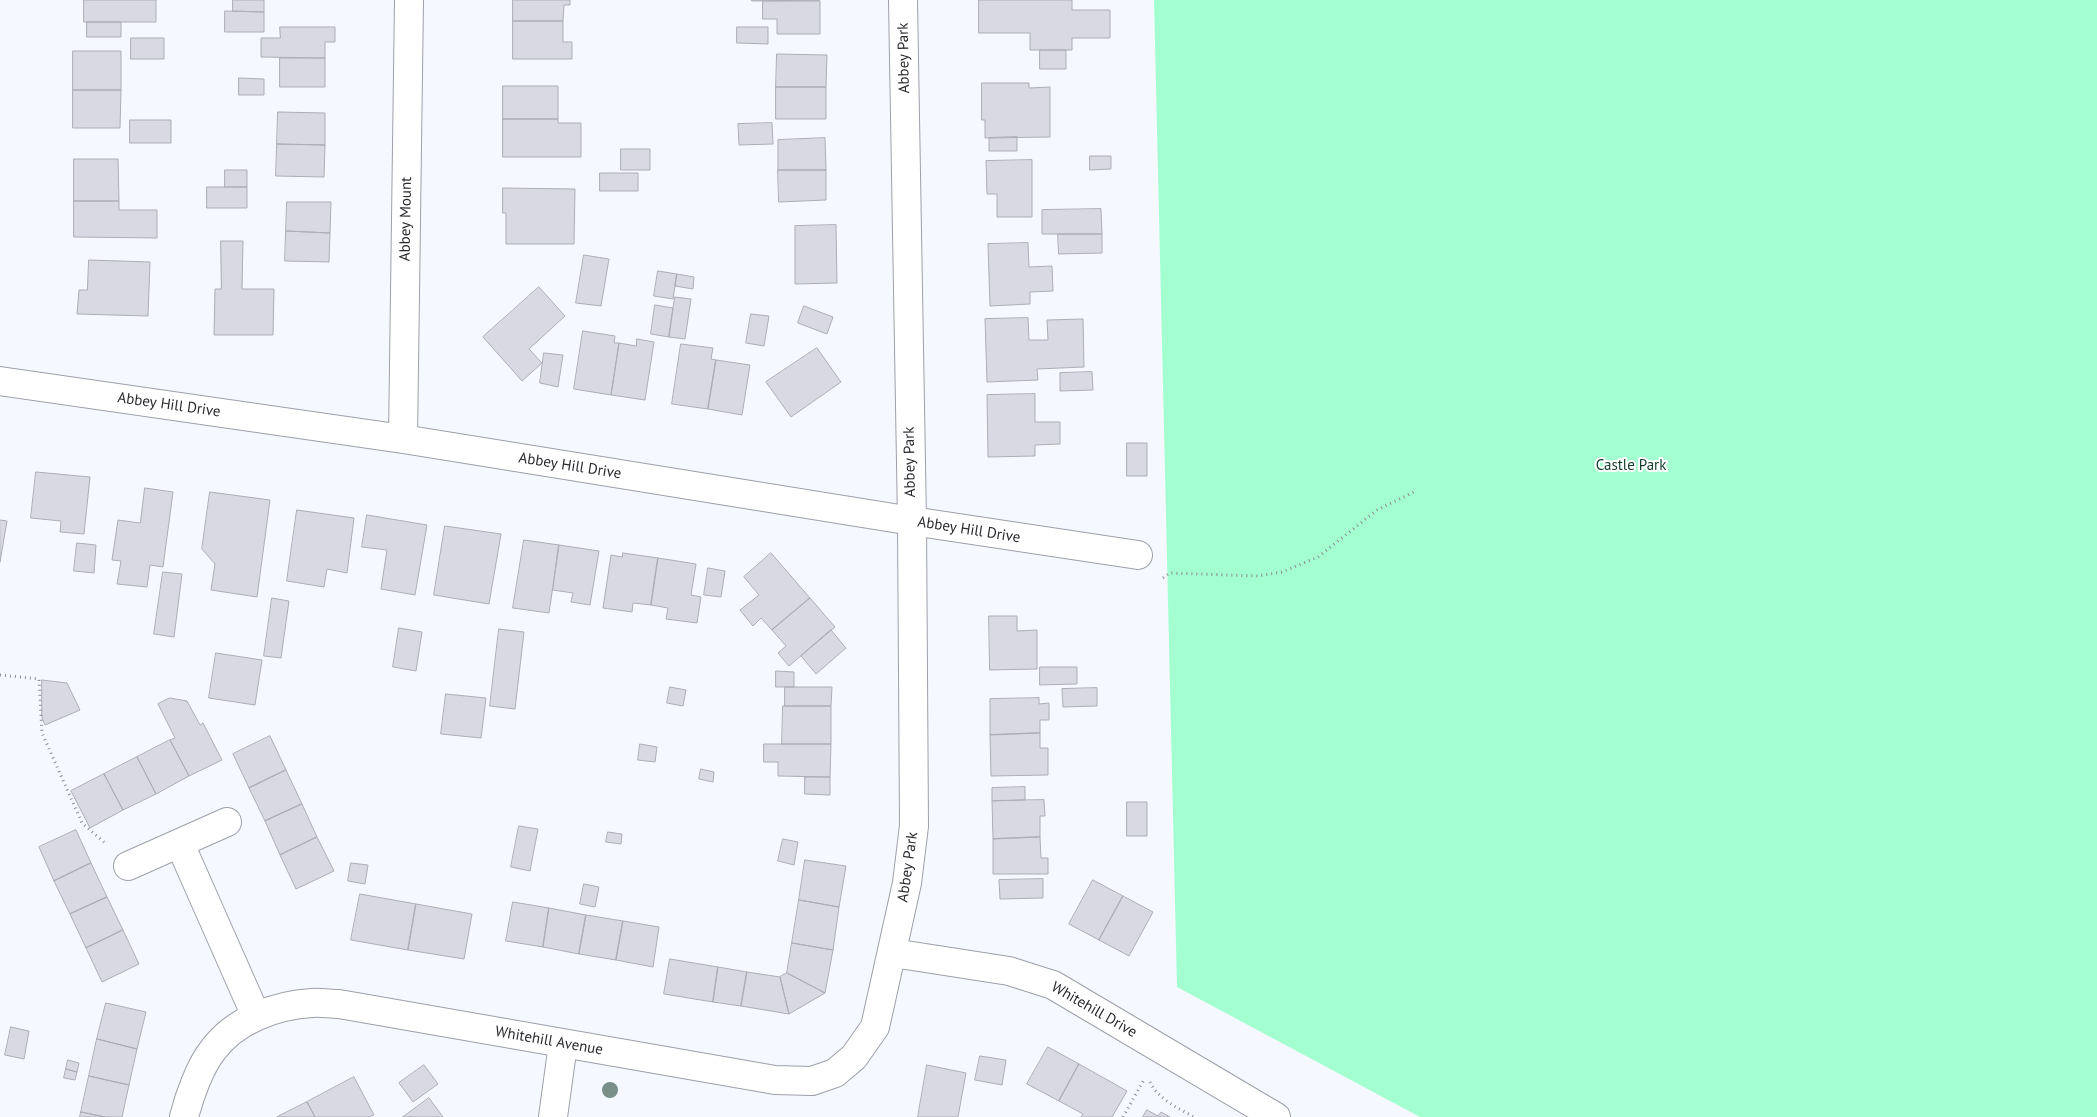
<!DOCTYPE html>
<html>
<head>
<meta charset="utf-8">
<style>
	body { margin:0 }
	canvas { display:block; background:#f5f8fe }
</style>
</head>
<body>
<canvas width="2097" height="1117"></canvas>
<script>
const ctx = document.querySelector('canvas').getContext('2d');
ctx.lineJoin = 'round';
function fillPath(path, color) { ctx.fillStyle = color; ctx.fill(path, 'evenodd'); }
function trace(path, color, width, dash) { ctx.strokeStyle = color; ctx.lineWidth = width; ctx.lineCap = dash ? 'butt' : 'round'; ctx.setLineDash(dash || []); ctx.stroke(path); }
function write(font, color, halo, rows, align = 'center') {
  ctx.font = font + ' "PT Sans",sans-serif'; ctx.lineWidth = 4; ctx.setLineDash([]); ctx.textBaseline = 'middle'; ctx.strokeStyle = halo; ctx.fillStyle = color; for (const [text, x, y, turn = 0] of rows) {
    ctx.save(); ctx.translate(x, y); ctx.rotate((+turn || 0) * Math.PI / 180); ctx.textAlign = isNaN(turn) ? turn : align; if (halo) ctx.strokeText(text, 0, 0); ctx.fillText(text, 0, 0); ctx.restore();
  }
}
const green = new Path2D(`
	M1154,0H2097V1117H1420L1177,987Z`);
const building = new Path2D(`
	M84,0H156V22H84Z
	M233,0H264V12L233,11Z
	M513,0H570V5H564L563,21H513Z
	M752,0H820L752,1Z
	M979,0H1072V10H1110V38H1072V50H1030V33H979Z
	M763,1H820V34H777V19H763Z
	M225,11L264,12V32H225Z
	M513,21H563V42H572V59H513Z
	M87,22H121V37H87Z
	M280,27H335V42H325V58L261,57V38H280Z
	M737,27H768V44L737,43Z
	M131,38H164V59H131Z
	M1040,50H1066V69H1040Z
	M73,51H121V90H73Z
	M777,54L827,55L826,87H776Z
	M280,58H325V87H280Z
	M239,78L264,79V95H239Z
	M982,83H1029V88L1050,87V137L985,138V120H982Z
	M503,86H558V119H503Z
	M776,87H826V119H776Z
	M73,90H121L120,128H73Z
	M278,112L325,113V145L277,144Z
	M503,119H558V123H581V157H503Z
	M130,120H171V143H130Z
	M772,123L773,144L739,145L738,124Z
	M1017,137V151H989V138Z
	M825,138L826,170H778V140Z
	M277,144L325,145L324,177L276,176Z
	M621,149H650V170H621Z
	M1090,156H1111V169L1090,170Z
	M74,159H118L119,201H74Z
	M1032,160V217H997V194H987L986,161Z
	M225,170H247V187H225Z
	M778,170H826V200L779,202Z
	M600,173H638V191H600Z
	M207,187H247V208H207Z
	M503,188L575,189L574,244H506V213H503Z
	M74,201H119V210H157V238L74,237Z
	M287,202H331L330,233L286,231Z
	M1101,209L1102,234H1042V210Z
	M836,225L837,283L795,284V226Z
	M286,231L330,233L329,262L285,261Z
	M1058,234H1102V253L1059,254Z
	M221,241H243L242,289H274L273,335H214L215,289H221Z
	M1028,243L1029,267L1052,266L1053,291L1030,292V304L990,306L988,244Z
	M584,255L609,259L601,306L576,303Z
	M89,260L150,262L148,316L77,314L79,290H87Z
	M658,271L677,274L673,299L654,296Z
	M677,274L694,277L693,289L675,286Z
	M539,287L565,316L529,349L542,363L522,381L483,337Z
	M675,297L691,299L685,339L669,337Z
	M655,305L673,308L669,337L651,334Z
	M804,306L833,317L827,334L798,323Z
	M751,314L769,316L764,346L746,343Z
	M1028,318L1029,340H1048L1047,320L1083,319L1084,367L1037,369L1038,380L987,382L985,319Z
	M583,331L615,336L614,343H619L611,395L574,389Z
	M637,339L654,342L645,400L611,395L619,343L636,346Z
	M681,344L713,348L711,359L716,360L708,409L672,404Z
	M817,348L841,382L791,417L766,382Z
	M544,353L563,355L558,387L540,383Z
	M716,360L750,365L742,415L708,409Z
	M1092,372L1093,390L1060,391V373Z
	M1035,394V422H1060V444L1035,445V456L988,457L987,395Z
	M1127,443H1147V476H1127Z
	M36,472L90,477L84,534L60,532L61,521L31,518Z
	M145,488L173,492L163,567L150,565L147,587L117,584L121,561L112,560L118,520L140,523Z
	M210,492L270,500L257,597L211,590L215,564L202,549Z
	M297,510L354,518L347,573L327,569L324,587L287,581Z
	M367,515L427,525L415,595L381,589L387,550L362,547Z
	M0,520L7,521L0,562Z
	M445,526L501,534L489,604L434,595Z
	M524,540L559,545L549,613L513,608Z
	M77,543L96,545L94,573L74,571Z
	M559,545L599,551L590,605L571,602L573,593L553,590Z
	M623,553L658,558L651,605L633,603L632,612L603,608L611,555L622,557Z
	M771,553L810,598L772,630L761,618L753,626L740,610L759,595L744,577Z
	M658,558L696,564L691,595L701,597L697,623L666,619L668,608L651,605Z
	M708,568L725,571L721,597L704,595Z
	M163,572L182,574L174,637L154,634Z
	M272,598L289,601L281,658L264,656Z
	M810,598L835,627L789,666L778,653L786,646L772,630Z
	M989,616H1017V631L1037,630V669L990,670Z
	M399,628L422,632L416,671L393,667Z
	M499,629L524,632L515,709L490,706Z
	M831,630L846,648L816,674L801,656Z
	M216,653L262,660L255,705L209,698Z
	M1040,667H1077V684L1040,685Z
	M776,671L794,672V687H776Z
	M42,680L67,683L80,710L45,725L42,718Z
	M670,687L686,690L683,706L667,703Z
	M785,687H832L831,706H785Z
	M1097,688V706L1063,707L1062,689Z
	M446,694L486,698L481,738L441,734Z
	M170,698L187,701L200,725L203,723L222,760L189,776L170,740L175,738L158,704Z
	M1039,698V704L1049,703V720H1040V733L990,735V699Z
	M783,706H831V744H782Z
	M1040,733V748H1048V775L991,776L990,735Z
	M270,736L286,770L249,788L233,754Z
	M170,740L189,776L156,794L137,757Z
	M640,744L657,747L655,762L638,760Z
	M764,744H831L830,777L778,776V762H764Z
	M137,757L156,794L123,810L104,774Z
	M701,769L714,772L713,782L699,779Z
	M286,770L302,804L265,821L249,788Z
	M104,774L123,810L90,828L71,791Z
	M805,777H830V795L805,794Z
	M1025,787V800L992,801V788Z
	M1044,800L1045,816H1040V837L993,839L992,801Z
	M1127,802H1147V836H1127Z
	M302,804L317,837L280,855L265,821Z
	M519,826L538,829L530,871L511,867Z
	M76,830L91,863L54,881L39,847Z
	M608,832L622,834L621,844L606,842Z
	M317,837L334,871L296,889L280,855Z
	M1040,837L1041,858H1048V874H993V839Z
	M783,839L798,842L794,865L778,861Z
	M805,860L846,866L839,907L799,900Z
	M91,863L107,897L70,914L54,881Z
	M351,863L368,865L365,884L348,881Z
	M1043,879V898L1000,899L999,880Z
	M1093,880L1123,896L1099,940L1069,924Z
	M584,884L599,887L595,907L580,904Z
	M360,894L416,904L408,950L351,940Z
	M1123,896L1153,912L1129,956L1099,940Z
	M107,897L123,930L86,948L70,914Z
	M799,900L839,907L833,950L792,943Z
	M513,902L549,908L543,947L506,941Z
	M416,904L472,914L464,959L408,950Z
	M549,908L586,915L579,954L543,947Z
	M586,915L623,921L616,960L579,954Z
	M623,921L659,927L653,967L616,960Z
	M123,930L139,964L102,982L86,948Z
	M792,943L833,950L825,993L787,973Z
	M670,959L718,967L713,1002L664,994Z
	M718,967L747,972L741,1006L713,1002Z
	M747,972L780,977L789,1014L741,1006Z
	M787,973L825,993L789,1014L780,977Z
	M106,1003L146,1012L137,1049L97,1039Z
	M11,1027L29,1031L24,1059L5,1055Z
	M97,1039L137,1049L129,1085L89,1076Z
	M1048,1047L1079,1064L1059,1101L1027,1084Z
	M980,1056L1006,1060L1002,1085L975,1080Z
	M68,1060L79,1063L77,1072L66,1069Z
	M1079,1064L1127,1091L1112,1117H1081L1083,1114L1059,1101Z
	M424,1065L438,1084L413,1102L399,1083Z
	M927,1065L966,1073L958,1117H918Z
	M66,1069L77,1072L75,1080L64,1078Z
	M89,1076L129,1085L122,1117H105L81,1112Z
	M354,1077L374,1115L369,1117H315L307,1102Z
	M429,1098L443,1117H403Z
	M307,1102L315,1117H277Z
	M1147,1110L1158,1116L1161,1112L1170,1117H1143Z
	M81,1112L105,1117H80Z`);
const path = new Path2D(`
	M1163,578L1170,573L1258,576L1282,572L1318,557L1377,510L1414,492
	M0,675L39,679L42,733L82,823L105,843
	M1150,1082C1158,1099 1178,1108 1194,1117
	M1123,1117L1145,1078`);
const street = new Path2D(`
	M0,381L403,439L912,521L1138,555
	M403,439L409,0
	M180,844L256,1016
	M128,866L227,822
	M893,953L1009,971L1053,985L1276,1117
	M184,1117C189,1097 200,1066 213,1050C235,1020 276,1005 312,1003C320,1002 330,1004 339,1004L775,1080L812,1081L835,1073L854,1057L875,1027L907,883L914,826L912,521L903,0
	M553,1117L563,1044`);
const trees = [
	[610,1090]
];
const streetNames = [
	["Abbey Park",904,58,-91],
	["Abbey Mount",406,219,-89],
	["Abbey Hill Drive",169,405,8],
	["Abbey Park",910,462,-91],
	["Abbey Hill Drive",570,466,9],
	["Abbey Hill Drive",969,530,9],
	["Abbey Park",908,867,-82],
	["Whitehill Drive",1094,1010,30],
	["Whitehill Avenue",549,1041,10]
];
const parkNames = [
	["Castle Park",1631,466]
];
fillPath(green, '#a3ffcf');
fillPath(building, '#d9d9e3');
trace(building, '#adadb7', 1);
trace(street, '#9da0aa', 30);
trace(path, '#8b8d92', 3, [1, 4]);
trace(street, '#fff', 28);
ctx.fillStyle = '#789088';
for (const [x, y] of trees) { ctx.beginPath(); ctx.arc(x, y, 8, 0, 2 * Math.PI); ctx.fill(); }
write('15px', '#292a2e', '#fff', streetNames);
write('15px', '#113b28', '#fff', parkNames);
</script>
</body>
</html>
